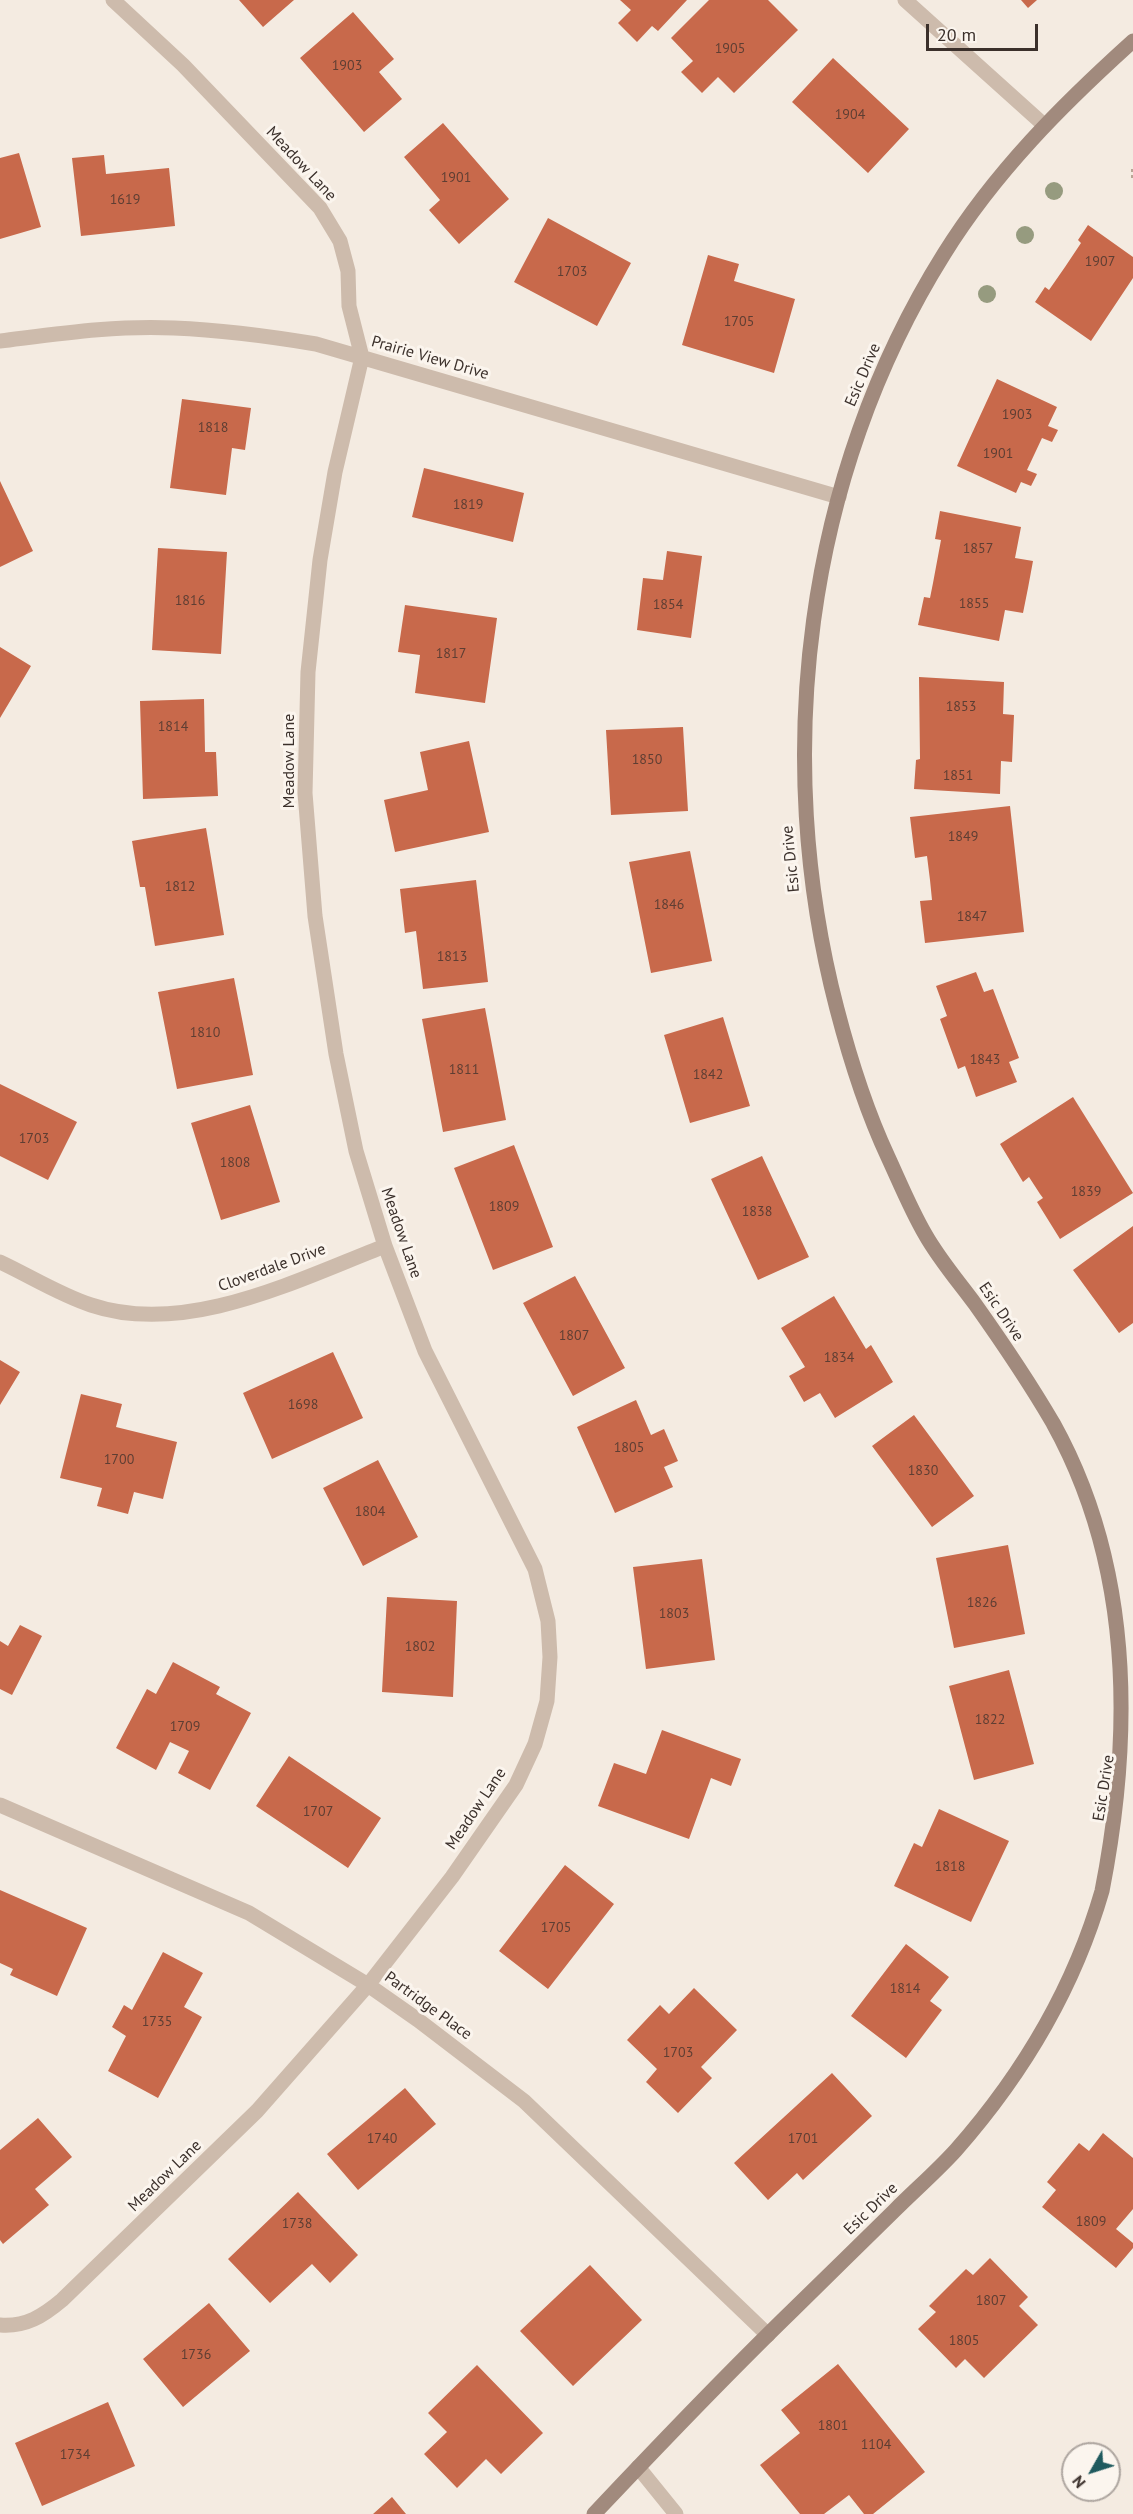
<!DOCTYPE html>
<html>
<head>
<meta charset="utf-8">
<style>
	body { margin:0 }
	#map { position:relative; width:1133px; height:2514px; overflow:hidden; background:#f4ebe1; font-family:"PT Sans",sans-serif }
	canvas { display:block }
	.north { position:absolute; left:1061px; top:2442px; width:60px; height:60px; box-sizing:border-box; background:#fbf5ee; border:2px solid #aea6a0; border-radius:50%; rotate:231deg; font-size:16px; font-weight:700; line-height:24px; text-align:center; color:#3b302b }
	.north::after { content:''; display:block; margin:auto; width:21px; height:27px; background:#1f5a5e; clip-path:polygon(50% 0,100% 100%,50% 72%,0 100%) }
	.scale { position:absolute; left:926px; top:24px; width:112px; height:27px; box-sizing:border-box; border:3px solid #3b302b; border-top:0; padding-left:8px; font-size:18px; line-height:21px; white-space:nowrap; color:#3b302b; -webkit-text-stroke:4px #fbf5ee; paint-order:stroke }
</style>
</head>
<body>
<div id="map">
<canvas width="1133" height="2514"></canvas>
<div class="north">N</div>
<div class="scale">20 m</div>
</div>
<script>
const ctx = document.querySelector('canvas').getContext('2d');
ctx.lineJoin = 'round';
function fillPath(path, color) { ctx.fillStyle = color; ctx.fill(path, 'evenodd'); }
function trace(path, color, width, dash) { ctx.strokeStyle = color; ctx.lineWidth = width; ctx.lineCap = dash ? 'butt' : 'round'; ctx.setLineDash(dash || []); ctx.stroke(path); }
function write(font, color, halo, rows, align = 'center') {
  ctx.font = font + ' "PT Sans",sans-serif'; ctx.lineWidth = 6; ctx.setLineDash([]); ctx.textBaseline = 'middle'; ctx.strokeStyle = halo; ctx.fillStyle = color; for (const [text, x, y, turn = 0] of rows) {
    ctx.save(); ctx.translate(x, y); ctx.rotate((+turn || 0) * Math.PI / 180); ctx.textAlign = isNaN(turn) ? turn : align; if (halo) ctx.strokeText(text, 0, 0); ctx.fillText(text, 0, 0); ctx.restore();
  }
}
const building = new Path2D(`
	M239,0H294L263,27Z
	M620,0H687L658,31L652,26L637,42L618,23L631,10Z
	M709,0H768L798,30L734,93L718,77L702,93L681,72L693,61L671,38Z
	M1021,0H1037L1028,8Z
	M353,12L394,59L379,72L402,99L364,132L300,58Z
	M833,58L909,129L868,173L792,102Z
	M443,123L509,199L459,244L429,210L440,200L404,157Z
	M19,153L41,227L0,239V158Z
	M104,155L106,174L169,168L175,226L81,236L72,158Z
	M548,218L631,263L597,326L514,282Z
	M1088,225L1133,257V278L1091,341L1035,302L1045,287L1049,290L1065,267L1081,243L1078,240Z
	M708,255L739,264L734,281L795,299L774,373L682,345Z
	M997,379L1057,407L1048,426L1058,430L1052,442L1042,438L1027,470L1037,474L1031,486L1021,482L1016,493L957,466Z
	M182,399L251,408L245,450L232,448L226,495L170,488Z
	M424,468L524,493L513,542L412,517Z
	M0,481L33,551L0,567Z
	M940,511L1021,527L1015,558L1033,561L1028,588L1023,613L1005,610L999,641L918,625L924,597L930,598L933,583L941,540L935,539Z
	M158,548L227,552L221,654L152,650Z
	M667,551L702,556L691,638L637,630L643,578L663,580Z
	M405,605L497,618L485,703L415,693L420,655L398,652Z
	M0,647L31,666L0,718Z
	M919,677L1004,682L1003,714L1014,715L1012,762L1001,761L1000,794L914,789L916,760L920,759Z
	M204,699L205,752H216L218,796L143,799L140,701Z
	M683,727L688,811L611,815L606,730Z
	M469,741L489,832L395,852L384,800L428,790L420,752Z
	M1010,806L1024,932L925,943L920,901L932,900L930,880L927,856L915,858L910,817Z
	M206,828L224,935L155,946L145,887H140L132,841Z
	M690,851L712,961L651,973L629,862Z
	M476,880L488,982L423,989L416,931L405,933L400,889Z
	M976,972L984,992L993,989L1019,1058L1009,1062L1017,1082L976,1097L965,1066L958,1069L940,1019L947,1016L936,986Z
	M234,978L253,1075L177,1089L158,992Z
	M485,1008L506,1120L443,1132L422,1019Z
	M723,1017L750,1106L690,1123L664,1035Z
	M0,1084L77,1122L48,1180L0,1156Z
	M1073,1097L1133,1193L1060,1239L1037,1202L1043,1198L1040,1194L1029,1177L1023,1182L1000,1144Z
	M250,1105L280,1202L221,1220L191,1123Z
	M514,1145L553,1247L493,1270L454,1168Z
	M762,1156L809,1257L758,1280L711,1179Z
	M1133,1226V1323L1119,1333L1073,1270Z
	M575,1276L625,1368L573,1396L523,1303Z
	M834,1296L866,1349L871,1345L893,1382L835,1418L820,1393L804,1402L789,1376L805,1367L781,1328Z
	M333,1352L363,1418L272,1459L243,1393Z
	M0,1360L20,1372L0,1405Z
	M81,1394L122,1404L116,1427L177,1442L163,1499L134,1492L128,1514L97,1506L102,1488L60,1478Z
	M636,1400L651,1435L664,1429L678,1461L664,1467L673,1487L615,1513L577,1427Z
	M914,1415L974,1496L932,1527L872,1446Z
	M378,1460L418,1537L363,1566L323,1488Z
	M1008,1545L1025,1634L954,1648L936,1558Z
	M702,1559L715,1660L646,1669L633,1567Z
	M387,1597L457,1601L453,1697L382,1692Z
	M20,1625L42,1636L12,1695L0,1689V1641L8,1646Z
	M173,1662L220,1687L216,1694L251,1713L210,1790L178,1773L189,1751L170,1742L156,1770L116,1748L147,1689L156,1694Z
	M1009,1670L1034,1764L974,1780L949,1686Z
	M662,1730L741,1759L731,1786L711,1778L689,1839L598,1806L614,1763L646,1774Z
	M289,1756L381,1818L348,1868L256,1806Z
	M939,1809L1009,1841L971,1922L894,1886L914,1843L922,1847Z
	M565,1865L614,1904L548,1989L499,1951Z
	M0,1890L87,1928L57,1996L10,1975L13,1969L0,1963Z
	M906,1944L949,1977L930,2001L942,2010L906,2058L851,2016Z
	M163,1952L203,1973L184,2007L202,2017L158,2098L108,2071L126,2036L112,2027L124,2005L132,2010Z
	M694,1988L737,2030L701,2067L712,2078L678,2113L646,2082L657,2069L627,2040L660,2005L669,2014Z
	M832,2073L872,2116L803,2180L797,2173L768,2200L734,2163Z
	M405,2088L436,2124L358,2190L327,2154Z
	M38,2118L72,2157L35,2189L49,2205L3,2244L0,2240V2150Z
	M1103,2133L1133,2158V2209L1116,2229L1133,2243V2248L1116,2268L1042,2207L1056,2190L1047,2182L1079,2143L1089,2151Z
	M298,2192L358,2255L330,2283L312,2264L270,2303L228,2259Z
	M990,2258L1028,2297L1019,2306L1038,2325L984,2378L965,2359L956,2368L918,2329L936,2312L929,2306L966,2269L973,2275Z
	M590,2265L642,2320L573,2386L520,2331Z
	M209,2303L250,2351L183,2407L143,2359Z
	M838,2364L925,2472L873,2514H864L849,2495L824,2514H800L760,2465L800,2433L781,2410Z
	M477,2365L543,2433L501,2474L486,2459L457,2488L424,2454L447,2432L428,2413Z
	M108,2402L135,2466L42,2506L15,2443Z
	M392,2497L406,2514H373Z`);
const path = new Path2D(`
	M1133,169V178`);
const street = new Path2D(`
	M905,0L1044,125
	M0,341C57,334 116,325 174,328C222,330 268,336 316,344L839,497
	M0,1262C30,1276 60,1295 91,1305C186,1337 297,1280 385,1246
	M0,1805L249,1913L368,1985L418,2020L524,2101L768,2335
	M0,2325C26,2327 43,2316 62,2300L257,2111L368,1985L452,1877L516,1785L535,1744L547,1701L550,1657L548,1621L535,1569L425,1351L385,1246L356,1151L336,1054L315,916L305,793L308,672L320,560L335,472L362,357L349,306L348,271L340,241L320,208L183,65L113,0
	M638,2467L676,2514`);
const secondary = new Path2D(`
	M594,2514C659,2445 725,2376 793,2310C827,2277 861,2243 895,2210C915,2190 937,2171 956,2150C1022,2075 1074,1988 1102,1891C1133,1733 1133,1567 1053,1423C1029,1382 1002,1342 975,1304C958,1281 939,1259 925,1234C911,1210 900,1183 888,1157C866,1110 850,1059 837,1009C771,757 805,476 944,254C995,172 1062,105 1133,41`);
const trees = [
	[1054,191],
	[1025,235],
	[987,294]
];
const numberNames = [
	["1905",730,49],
	["1903",347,66],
	["1904",850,115],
	["1901",456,178],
	["1619",125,200],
	["1907",1100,262],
	["1703",572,272],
	["1705",739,322],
	["1903",1017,415],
	["1818",213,428],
	["1901",998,454],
	["1819",468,505],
	["1857",978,549],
	["1816",190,601],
	["1855",974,604],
	["1854",668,605],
	["1817",451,654],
	["1853",961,707],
	["1814",173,727],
	["1850",647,760],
	["1851",958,776],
	["1849",963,837],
	["1812",180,887],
	["1846",669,905],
	["1847",972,917],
	["1813",452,957],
	["1810",205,1033],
	["1843",985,1060],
	["1811",464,1070],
	["1842",708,1075],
	["1703",34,1139],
	["1808",235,1163],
	["1839",1086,1192],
	["1809",504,1207],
	["1838",757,1212],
	["1807",574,1336],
	["1834",839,1358],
	["1698",303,1405],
	["1805",629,1448],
	["1700",119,1460],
	["1830",923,1471],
	["1804",370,1512],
	["1826",982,1603],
	["1803",674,1614],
	["1802",420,1647],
	["1822",990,1720],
	["1709",185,1727],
	["1707",318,1812],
	["1818",950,1867],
	["1705",556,1928],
	["1814",905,1989],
	["1735",157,2022],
	["1703",678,2053],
	["1740",382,2139],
	["1701",803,2139],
	["1809",1091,2222],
	["1738",297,2224],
	["1807",991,2301],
	["1805",964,2341],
	["1736",196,2355],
	["1801",833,2426],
	["1104",876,2445],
	["1734",75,2455]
];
const streetNames = [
	["Meadow Lane",301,164,47],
	["Prairie View Drive",430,358,16],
	["Esic Drive",863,375,-67],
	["Meadow Lane",289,761,-90],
	["Esic Drive",791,859,-96],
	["Meadow Lane",401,1233,71],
	["Cloverdale Drive",272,1268,-20],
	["Esic Drive",1001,1312,56],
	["Esic Drive",1104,1788,-81],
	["Meadow Lane",476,1809,-56],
	["Partridge Place",428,2006,36],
	["Meadow Lane",165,2176,-44],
	["Esic Drive",871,2209,-44]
];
fillPath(building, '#c8694b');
trace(path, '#b9a596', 4, [3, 3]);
trace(street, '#cdbbac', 15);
trace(secondary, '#a18a7d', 15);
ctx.fillStyle = '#969b7f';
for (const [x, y] of trees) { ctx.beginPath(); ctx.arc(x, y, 9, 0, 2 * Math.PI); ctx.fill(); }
write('14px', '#5e3e33', null, numberNames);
write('16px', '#3b302b', '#fbf5ee', streetNames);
</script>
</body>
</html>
